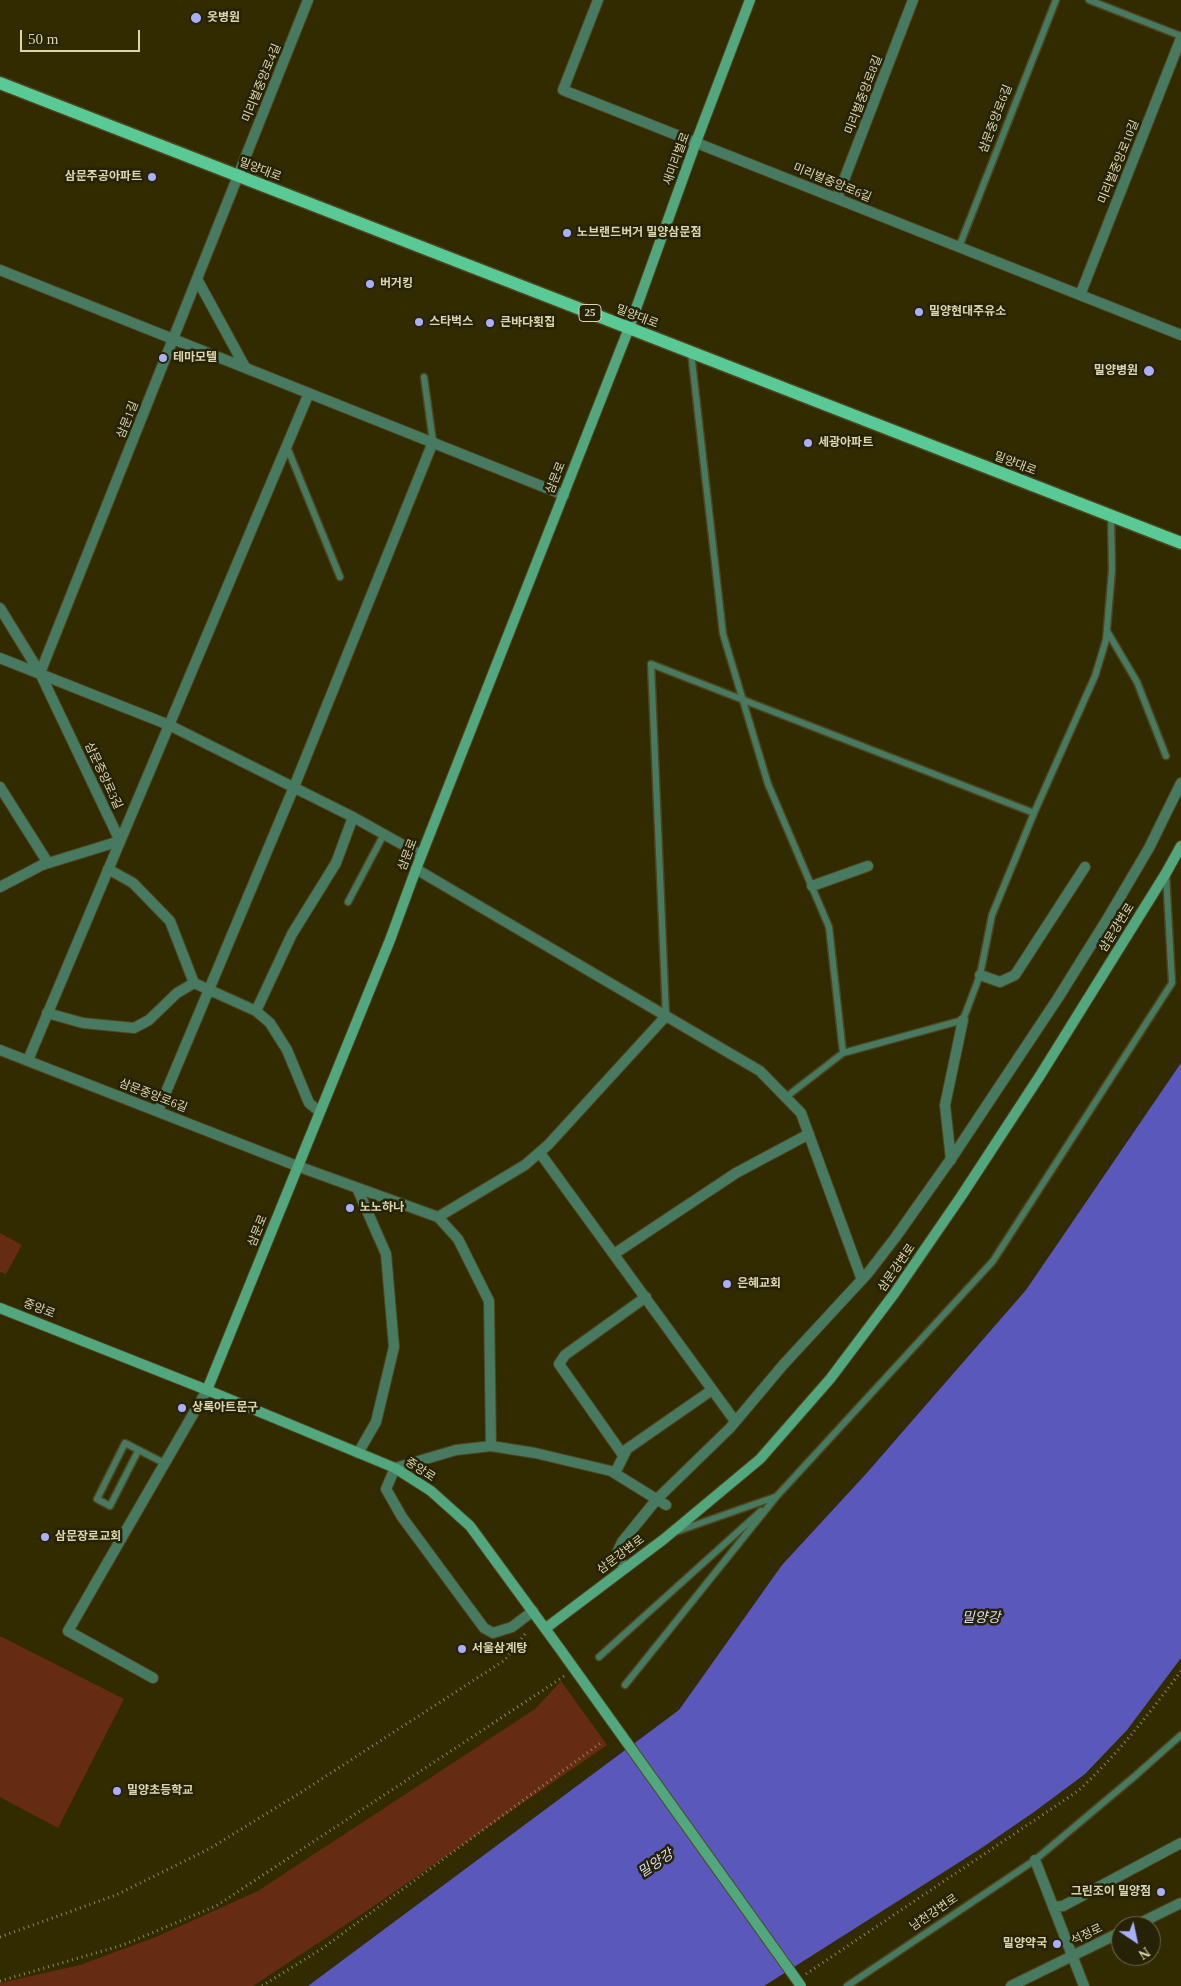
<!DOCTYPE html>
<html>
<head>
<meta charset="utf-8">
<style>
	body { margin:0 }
	#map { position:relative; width:1181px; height:1986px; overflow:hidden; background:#322b00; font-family:"Times New Roman",serif }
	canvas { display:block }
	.north { position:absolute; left:1111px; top:1916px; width:50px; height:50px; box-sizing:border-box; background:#262207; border:1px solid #6f6a4a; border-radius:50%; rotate:146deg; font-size:14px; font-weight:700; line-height:20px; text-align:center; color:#dcd6af }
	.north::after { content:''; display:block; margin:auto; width:18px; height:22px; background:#abaffb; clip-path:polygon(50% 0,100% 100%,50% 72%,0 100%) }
	.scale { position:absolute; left:20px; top:30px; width:120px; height:22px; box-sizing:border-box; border:2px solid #dcd6af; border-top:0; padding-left:6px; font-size:15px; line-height:18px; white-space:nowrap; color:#dcd6af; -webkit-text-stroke:4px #262207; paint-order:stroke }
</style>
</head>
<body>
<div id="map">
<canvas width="1181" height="1986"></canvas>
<div class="north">N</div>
<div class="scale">50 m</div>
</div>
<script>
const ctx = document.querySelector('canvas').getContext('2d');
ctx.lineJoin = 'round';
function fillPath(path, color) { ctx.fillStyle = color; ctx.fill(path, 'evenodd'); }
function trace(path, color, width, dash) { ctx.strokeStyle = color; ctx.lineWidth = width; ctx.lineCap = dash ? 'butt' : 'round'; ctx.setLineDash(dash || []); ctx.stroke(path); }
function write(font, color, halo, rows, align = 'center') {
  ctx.font = font + ' "Times New Roman","Noto Sans KR",serif'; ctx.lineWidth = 5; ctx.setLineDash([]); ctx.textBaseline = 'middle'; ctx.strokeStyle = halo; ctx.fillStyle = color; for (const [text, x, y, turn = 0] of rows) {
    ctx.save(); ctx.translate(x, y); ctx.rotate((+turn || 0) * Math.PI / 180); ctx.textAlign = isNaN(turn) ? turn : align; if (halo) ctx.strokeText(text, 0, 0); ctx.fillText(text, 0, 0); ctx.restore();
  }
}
const green = new Path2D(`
	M0,1233L22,1245L6,1274L0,1272Z
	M0,1636L124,1699L58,1828L0,1797Z
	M561,1681L607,1745L371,1908L253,1986H0V1983L80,1965L156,1937L258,1891L535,1709Z`);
const water = new Path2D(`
	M1181,1063V1658L1127,1730L1085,1774L1034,1812L980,1849L764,1986H308L679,1710L782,1565L865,1475L1026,1290Z`);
const path = new Path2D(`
	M0,1937L116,1895L209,1849L303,1791L505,1660L525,1634
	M806,1974L1078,1791C1117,1755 1149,1714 1181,1671
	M0,1981L123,1945L216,1906L566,1675
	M262,1986L323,1948L602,1742`);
const lane = new Path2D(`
	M1089,0L1181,36
	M959,247L1056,0
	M691,352L723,634L768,784L829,927L843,1053
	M424,377L433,442
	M287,447L340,577
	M1107,631L1137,682L1166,756
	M348,902L384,834
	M666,1016L651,664L1034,813
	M786,1097L843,1053L963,1020L980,975L992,915L1034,813L1095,676L1106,640L1112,570L1111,516
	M138,1451L110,1506L97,1499L125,1443L166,1464
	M678,1531L775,1497
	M599,1657L761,1511
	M625,1685L776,1497L993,1261L1172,983L1166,874
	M847,1986L1035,1860L1135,1776L1181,1735`);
const street = new Path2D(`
	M598,0L563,90L1181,335
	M837,198L913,0
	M0,270L564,495
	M197,279L245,367
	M1080,295L1181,38
	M0,608L40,673L120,841L42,865L0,887
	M0,658L169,725L353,817L421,855
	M40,673L308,0
	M0,787L48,863
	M108,869L133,883L170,921L194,983
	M812,886L868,866
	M980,975L1000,982L1015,975L1085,867
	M256,1011L292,934L336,863L353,817
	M47,1013L83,1023L134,1028L149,1020L177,993L194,983L256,1011L270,1023L287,1050L309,1103L320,1112
	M666,1016L760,1071L801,1113L862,1280
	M0,1050L297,1166L438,1217L525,1165L548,1145L666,1016L416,869
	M28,1060L309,393
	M158,1111L294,787L433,442
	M540,1153L735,1421
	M951,1160L945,1105L963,1020
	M357,1188L386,1254L394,1347L376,1422L358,1453
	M438,1217L458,1239L489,1301L491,1446L456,1450L395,1468L386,1489L402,1517L484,1628L493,1633L512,1627L533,1611
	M614,1254L736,1173L809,1134
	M491,1446L535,1453L611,1471L666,1505
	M623,1455L559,1364L565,1355L646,1297
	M615,1473L627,1449L712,1390
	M625,1568L616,1555L622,1542L657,1499L730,1428L783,1365L868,1273L895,1238L953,1156L1058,998L1106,921L1149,848L1181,783
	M153,1678L68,1631L207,1390
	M1035,1860L1084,1986
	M1053,1907L1063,1906L1181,1843
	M1134,1926L1181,1903
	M1011,1986L1121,1932`);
const secondary = new Path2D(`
	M0,1308L207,1390L395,1468L431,1491L470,1526L560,1649
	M207,1390L390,940L416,869L629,328L696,142L750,0
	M546,1628L664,1539L760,1459L830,1379L894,1294L962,1195L1041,1074L1166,873L1181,846`);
const primary = new Path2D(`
	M0,83L1181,543`);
const secondaryBridge = new Path2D(`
	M560,1649L801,1986`);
const markers = [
	[196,18,6,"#abaffb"],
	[152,177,5,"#abaffb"],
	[567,233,5,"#abaffb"],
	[370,284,5,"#abaffb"],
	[919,312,5,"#abaffb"],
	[419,322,5,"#abaffb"],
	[490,323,5,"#abaffb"],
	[163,358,5,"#abaffb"],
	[1149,371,6,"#abaffb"],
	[808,443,5,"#abaffb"],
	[350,1208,5,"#abaffb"],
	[727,1284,5,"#abaffb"],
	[182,1408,5,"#abaffb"],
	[45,1537,5,"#abaffb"],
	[462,1649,5,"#abaffb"],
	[117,1791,5,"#abaffb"],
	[1161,1892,5,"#abaffb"],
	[1057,1944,5,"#abaffb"]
];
const shields = [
	[590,313,22]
];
const shieldNames = [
	["25",590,313]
];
const poiNames = [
	["옷병원",207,18],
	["삼문주공아파트",142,177,"right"],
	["노브랜드버거 밀양삼문점",577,233],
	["버거킹",380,284],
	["밀양현대주유소",929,312],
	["스타벅스",429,322],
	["큰바다횟집",500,323],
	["테마모텔",173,358],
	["밀양병원",1138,371,"right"],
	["세광아파트",818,443],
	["노노하나",360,1208],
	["은혜교회",737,1284],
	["상록아트문구",192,1408],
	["삼문장로교회",55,1537],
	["서울삼계탕",472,1649],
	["밀양초등학교",127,1791],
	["그린조이 밀양점",1151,1892,"right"],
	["밀양약국",1047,1944,"right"]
];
const streetNames = [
	["미리벌중앙로4길",262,83,-68],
	["미리벌중앙로8길",864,95,-69],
	["삼문중앙로6길",996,119,-69],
	["새미리벌로",677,159,-70],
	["미리벌중앙로10길",1119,162,-68],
	["밀양대로",260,170,21],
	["미리벌중앙로6길",832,183,22],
	["밀양대로",637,317,21],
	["삼문1길",128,420,-68],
	["밀양대로",1015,464,21],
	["삼문로",556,478,-68],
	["삼문중앙로3길",103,776,65],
	["삼문로",408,855,-69],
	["삼문강변로",1117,928,-58],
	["삼문중앙로6길",153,1096,21],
	["삼문로",258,1231,-68],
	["삼문강변로",897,1268,-55],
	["중앙로",39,1309,21],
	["중앙로",420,1470,33],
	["삼문강변로",621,1555,-37],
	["남천강변로",934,1913,-34],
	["석정로",1087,1935,-26]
];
const waterNames = [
	["밀양강",981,1618],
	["밀양강",656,1864,-34]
];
fillPath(green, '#662b13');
fillPath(water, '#5b58bc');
trace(lane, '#4d461c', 9);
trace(street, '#4d461c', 12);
trace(secondary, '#4d461c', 12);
trace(primary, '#4d461c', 15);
trace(path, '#8e875f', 3, [1, 4]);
trace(lane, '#487a61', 6);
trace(street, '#487a61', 10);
trace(secondary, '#53a77f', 10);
trace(primary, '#59ca96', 12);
trace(secondaryBridge, '#4d461c', 12, []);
trace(secondaryBridge, '#53a77f', 10);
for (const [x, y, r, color] of markers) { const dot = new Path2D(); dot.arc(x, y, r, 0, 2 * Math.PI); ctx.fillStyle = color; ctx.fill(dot); trace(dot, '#262207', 2); }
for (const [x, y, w] of shields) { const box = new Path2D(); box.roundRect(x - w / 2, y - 8.5, w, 17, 4); ctx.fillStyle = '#262207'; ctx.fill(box); trace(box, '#dcd6af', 1); }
write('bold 11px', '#dcd6af', null, shieldNames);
write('bold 12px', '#dcd6af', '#262207', poiNames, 'left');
write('12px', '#dcd6af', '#262207', streetNames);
write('italic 14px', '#daddf8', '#262207', waterNames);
</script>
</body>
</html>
